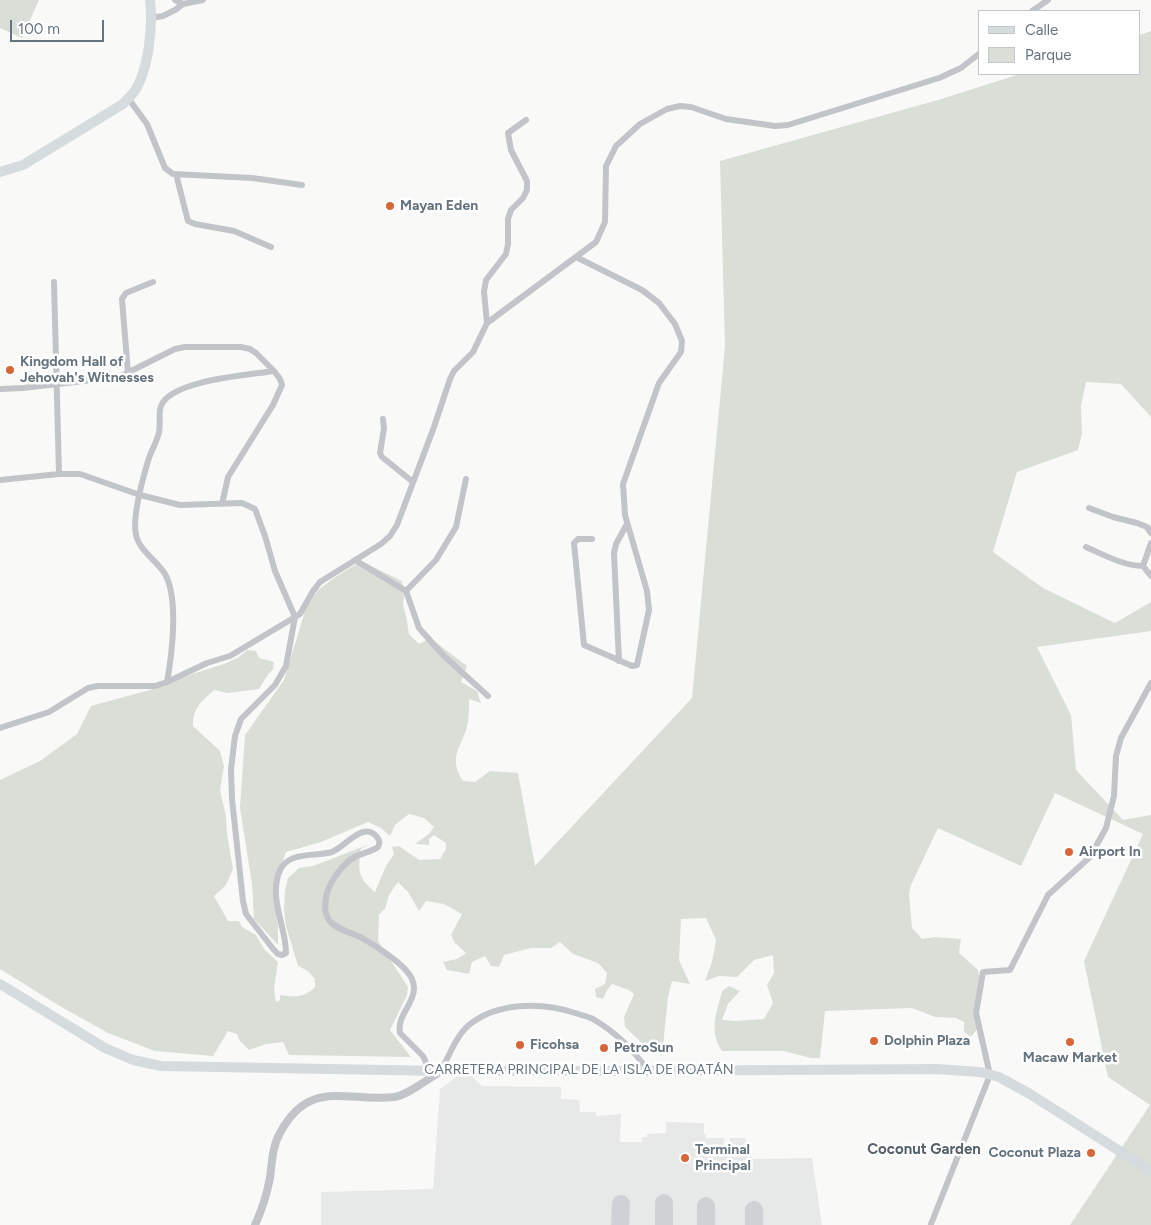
<!DOCTYPE html>
<html>
<head>
<meta charset="utf-8">
<style>
	body { margin:0 }
	#map { position:relative; width:1151px; height:1225px; overflow:hidden; background:#f9faf8; font-family:Figtree,sans-serif }
	canvas { display:block }
	.legend { position:absolute; left:978px; top:10px; width:162px; height:65px; box-sizing:border-box; background:#fff; border:1px solid #c2c7cc; margin:0; padding:6px 9px; list-style:none; font-size:15px; color:#667480 }
	.legend li { display:flex; align-items:center; gap:10px; height:25px }
	.legend b { width:25px; border:1px solid #c2c7cc }
	.scale { position:absolute; left:10px; top:20px; width:94px; height:22px; box-sizing:border-box; border:2px solid #667480; border-top:0; padding-left:6px; font-size:15px; line-height:18px; white-space:nowrap; color:#667480; -webkit-text-stroke:4px #fff; paint-order:stroke }
</style>
</head>
<body>
<div id="map">
<canvas width="1151" height="1225"></canvas>
<ul class="legend">
<li><b style="height:6px;background:#d6dbde"></b>Calle</li>
<li><b style="height:14px;background:#d9ded7"></b>Parque</li>
</ul>
<div class="scale">100 m</div>
</div>
<script>
const ctx = document.querySelector('canvas').getContext('2d');
ctx.lineJoin = 'round';
function fillPath(path, color) { ctx.fillStyle = color; ctx.fill(path, 'evenodd'); }
function trace(path, color, width, dash) { ctx.strokeStyle = color; ctx.lineWidth = width; ctx.lineCap = dash ? 'butt' : 'round'; ctx.setLineDash(dash || []); ctx.stroke(path); }
function write(font, color, halo, rows, align = 'center') {
  ctx.font = font + ' Figtree,sans-serif'; ctx.lineWidth = 5; ctx.setLineDash([]); ctx.textBaseline = 'middle'; ctx.strokeStyle = halo; ctx.fillStyle = color; for (const [text, x, y, turn = 0] of rows) {
    ctx.save(); ctx.translate(x, y); ctx.rotate((+turn || 0) * Math.PI / 180); ctx.textAlign = isNaN(turn) ? turn : align; if (halo) ctx.strokeText(text, 0, 0); ctx.fillText(text, 0, 0); ctx.restore();
  }
}
const built = new Path2D(`
	M471,1075L482,1086L561,1087V1099L579,1100L580,1112H596V1116L621,1114L620,1142H642V1137H647V1134L666,1133V1122L704,1123V1134H706V1138H724V1146H730V1138H745L750,1149L752,1159L812,1158L822,1225H321V1192L433,1189L440,1089L456,1077Z`);
const green = new Path2D(`
	M0,0H39L22,38L0,28Z
	M1151,31V417L1121,384L1086,382L1081,406L1082,434L1078,450L1017,472L993,552L1043,588L1115,623L1151,602V631L1037,647L1071,715L1076,770L1123,820L1151,815V1225H1070L1150,1105L1108,1077L1084,961L1143,834L1055,793L1021,866L938,828L911,885L909,894L912,928L922,939L935,937L961,939L959,953L978,970L980,978L977,1029L971,1037L964,1032V1022L956,1018L935,1017L912,1008L825,1011L820,1058H811L783,1051H722C708,1031 717,1012 722,991L729,986L740,991L728,1004L722,1020L735,1021L764,1019L773,1003L767,985L774,973L773,955L754,960L737,977L719,976L705,981L712,962L716,940L706,918L681,919L679,960L690,984L672,981L668,997L662,1056L643,1044L625,1027L624,1017L634,994L629,990L612,984L607,990L603,999L596,997L595,989L605,984L607,973L598,963L573,954L560,942L551,948H531L504,955L499,967L491,966L485,956L472,962L469,974L447,970L443,962L457,959L466,953L455,943L451,935L462,914L444,904L426,901L419,911L408,892L398,882L389,895L385,909L379,914L378,941L408,987L407,995L390,1030L411,1057L289,1055L283,1042L266,1044L249,1050L240,1041L237,1034L228,1031L213,1056L155,1051L108,1033L58,1005L0,969V780L40,761L77,734L91,706L157,688L173,680L224,664L239,657L247,650L256,651L259,658L274,662L273,669L267,676L259,689L228,693L214,690C201,702 193,708 193,726L220,751L224,766L220,790L226,816L227,834L233,869L226,885L214,896L228,921H239L242,927L256,935L264,949L278,962L274,989L276,1002L280,1000V995C294,997 305,998 315,987V979L308,971L298,966L286,926L284,909L285,890L288,878L299,868L313,866L370,844L361,849C358,870 357,877 375,892L386,866L394,854L392,847L399,846L419,860L440,859L446,849V843L434,835L429,839V845L415,844L429,834L434,827L424,818L409,814L395,825L390,836L381,828L368,822L321,842L286,852L274,884L278,926V945L254,919L252,884L240,808L245,735L284,680L305,611L317,591L334,578L361,561L402,581L404,596L403,605L406,616L409,634L419,644L430,638L467,666L461,682L477,691L481,703L469,699C469,708 469,719 467,727C460,750 448,757 463,781L475,782L490,771L518,773L535,866L692,698L725,346L720,161L938,100L1020,74H1140V35Z`);
const taxiway = new Path2D(`
	M620,1225L621,1204
	M664,1225V1203
	M706,1225V1206
	M754,1225V1210`);
const minor = new Path2D(`
	M175,0L183,4
	M1032,11L1048,0
	M150,18L163,16L175,10L183,4L203,0
	M128,98L147,124L165,168L173,174L252,178L302,185
	M176,174L188,221L195,224L234,231L271,247
	M576,257L642,290L659,303L675,324L682,341L681,352L659,383L623,484L625,515L647,591L649,610L637,665L632,666L584,645L574,543L578,539H592
	M54,282L59,474
	M487,323L484,292L486,280L506,254L508,244V219L511,210L523,198L527,190V181L511,150L508,133L526,120
	M128,373L122,299L126,293L153,282
	M0,389L23,388L119,377L175,349L185,347H241L250,349L256,353L274,371L280,379L282,385L273,405L228,477L222,504
	M383,419L384,428L380,453L382,457L413,482
	M0,480L59,474H80L140,495L180,505L242,503L255,509L265,536L275,571L295,617L286,666L275,685L241,719L235,736L231,769L232,799L243,901L246,914L274,950L278,954L282,955L286,953C286,926 268,898 280,870C289,851 315,857 332,852C345,847 364,820 377,837C380,841 380,843 378,847C370,853 358,853 350,860C339,869 328,884 326,898C325,906 324,913 329,920C335,929 352,933 362,938C376,946 406,965 412,979C421,1000 396,1013 400,1033L423,1056L429,1069
	M1089,508L1113,517L1137,523L1147,527L1151,533
	M1086,547C1104,555 1124,566 1143,566
	M355,560L406,591L419,628L444,656L488,696
	M1143,566L1151,543
	M1143,566L1151,576
	M406,591L436,560L456,527L466,479
	M619,661L614,553L616,544L627,524
	M167,682C172,654 179,599 165,574C157,561 139,550 136,535C132,518 143,478 148,461C151,451 157,442 159,432C161,424 158,414 161,406C171,380 249,375 274,371
	M0,728L49,712L88,688L98,686H155L167,682L207,663L230,656L300,614L313,591L320,582L381,544L390,536L397,525L434,427L450,379L454,371L473,352L487,323L596,242L605,222L606,166L616,146L640,124L667,109L680,106L691,107L726,119L775,126L788,125L939,78L961,68L980,53
	M441,1071C449,1056 456,1036 469,1025C497,1002 541,1002 575,1013C581,1015 587,1016 593,1019C615,1032 634,1050 648,1071
	M931,1224L990,1075L976,1013L983,972L1010,970L1048,895L1090,857L1106,828L1114,796L1116,756L1121,738L1151,683`);
const tertiary = new Path2D(`
	M255,1225C262,1210 267,1193 270,1178C272,1163 272,1147 280,1133C309,1078 346,1102 394,1097C408,1095 428,1079 441,1071`);
const primary = new Path2D(`
	M0,172L23,165L123,104C126,100 131,96 134,92C149,70 153,26 150,0
	M0,984L105,1048L133,1060L161,1066L441,1071H631L936,1069L980,1072L999,1077L1030,1094L1151,1171`);
const markers = [
	[390,206,5,"#d7673b"],
	[10,370,5,"#d7673b"],
	[1069,852,5,"#d7673b"],
	[874,1041,5,"#d7673b"],
	[1070,1042,5,"#d7673b"],
	[520,1045,5,"#d7673b"],
	[604,1048,5,"#d7673b"],
	[1091,1153,5,"#d7673b"],
	[685,1158,5,"#d7673b"]
];
const poiNames = [
	["Mayan Eden",400,206],
	["Kingdom Hall of",20,362],
	["Jehovah's Witnesses",20,378],
	["Airport In",1079,852],
	["Dolphin Plaza",884,1041],
	["Ficohsa",530,1045],
	["PetroSun",614,1048],
	["Macaw Market",1070,1058,"center"],
	["Terminal",695,1150],
	["Principal",695,1166],
	["Coconut Plaza",1081,1153,"right"]
];
const streetNames = [
	["CARRETERA PRINCIPAL DE LA ISLA DE ROATÁN",579,1070]
];
const neighbourhoodNames = [
	["Coconut Garden",924,1150]
];
fillPath(built, '#e7e9e8');
fillPath(green, '#d9ded7');
trace(taxiway, '#ced2d4', 18);
trace(minor, '#c1c5c9', 6);
trace(tertiary, '#c1c5c9', 8);
trace(primary, '#d6dbde', 10);
for (const [x, y, r, color] of markers) { const dot = new Path2D(); dot.arc(x, y, r, 0, 2 * Math.PI); ctx.fillStyle = color; ctx.fill(dot); trace(dot, '#fff', 2); }
write('bold 14px', '#667480', '#fff', poiNames, 'left');
write('14px', '#667480', '#fff', streetNames);
write('bold 15px', '#58626c', '#fff', neighbourhoodNames);
</script>
</body>
</html>
